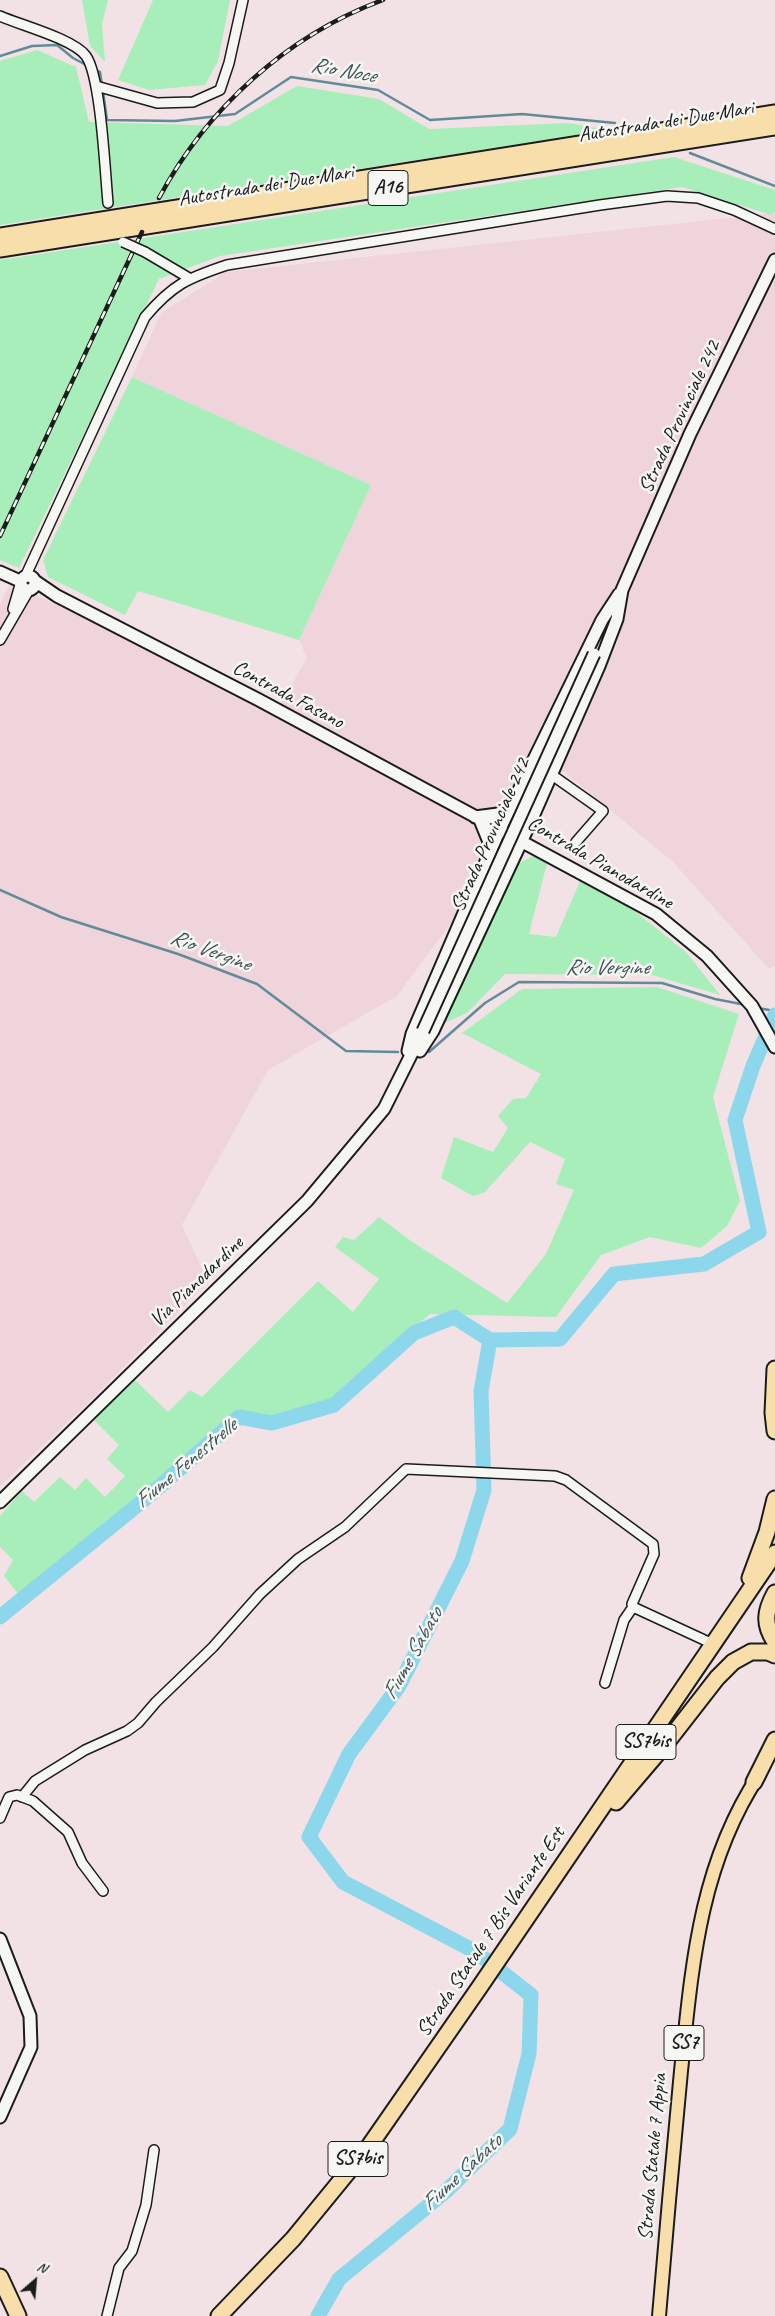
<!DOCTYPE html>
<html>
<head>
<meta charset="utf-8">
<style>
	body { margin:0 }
	#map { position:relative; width:775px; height:2316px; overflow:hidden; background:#f2e2e5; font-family:Caveat,sans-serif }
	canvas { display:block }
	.north { position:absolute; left:10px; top:2256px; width:50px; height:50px; -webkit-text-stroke:4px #f6f6f2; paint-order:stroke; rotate:27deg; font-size:14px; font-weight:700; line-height:20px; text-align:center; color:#1c1c1c }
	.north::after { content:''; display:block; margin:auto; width:18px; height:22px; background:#1c1c1c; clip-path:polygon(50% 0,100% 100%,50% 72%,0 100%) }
</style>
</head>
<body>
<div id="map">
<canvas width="775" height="2316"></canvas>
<div class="north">N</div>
</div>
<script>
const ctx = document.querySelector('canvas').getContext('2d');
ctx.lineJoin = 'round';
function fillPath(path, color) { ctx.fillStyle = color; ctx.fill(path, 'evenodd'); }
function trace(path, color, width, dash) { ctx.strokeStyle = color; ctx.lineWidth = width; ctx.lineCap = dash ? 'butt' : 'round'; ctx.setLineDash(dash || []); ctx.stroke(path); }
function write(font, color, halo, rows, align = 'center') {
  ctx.font = font + ' Caveat,sans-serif'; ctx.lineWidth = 5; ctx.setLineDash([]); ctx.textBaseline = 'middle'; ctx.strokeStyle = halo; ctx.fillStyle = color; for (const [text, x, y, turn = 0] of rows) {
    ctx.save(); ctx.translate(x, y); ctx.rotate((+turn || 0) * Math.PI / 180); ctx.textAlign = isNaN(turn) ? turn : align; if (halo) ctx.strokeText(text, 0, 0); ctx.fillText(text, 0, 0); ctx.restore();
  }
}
const built = new Path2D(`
	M775,213V966L769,969L673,862L563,771L397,996L268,1070L182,1225L208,1282L88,1403L0,1486V604L11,583L276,712L307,658L299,640L371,485L132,377L161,313L226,272Z`);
const green = new Path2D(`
	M82,0H108L102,24L105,62L90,46Z
	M153,0H230L218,61L205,85L149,90L118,80Z
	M37,50L76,67L89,122L228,126L297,86L379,99L429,129L568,123L609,130L0,225V61Z
	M674,157L775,190V212L771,215L682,187L220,256L159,279L19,568L0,560V260Z
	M132,377L371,485L299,640L138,591L125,615L48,577L43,560Z
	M533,856L547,863L529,934L556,937L580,881L632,909L687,953L720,995L652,975L505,974L467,1013L442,1024L516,865Z
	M657,987L739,1014L713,1097L740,1201L727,1226L701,1248L650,1237L601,1255L556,1317L430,1314L332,1400L278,1417L239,1413L18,1594L4,1576L13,1560L0,1547V1516L22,1491L34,1502L60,1477L75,1490L86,1478L105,1497L125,1476L107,1459L119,1445L94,1420L135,1380L168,1412L190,1390L202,1397L318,1281L353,1312L379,1279L335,1247L343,1237L354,1240L379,1217L411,1241L507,1303L546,1254L574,1190L556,1184L565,1159L530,1142L485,1192L473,1196L441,1178L454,1137L493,1152L508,1128L498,1116L513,1099L526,1098L541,1074L462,1033L522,989Z`);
const stream = new Path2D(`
	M0,56L32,46L57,45L73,58L88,66
	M95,70L100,72L102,86
	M103,91L107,120L175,121L235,114L291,77L378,90L430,120L522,114L615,123
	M690,153L775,186
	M0,890L61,917L178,954L257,984L346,1051L398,1052
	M758,1008L775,1011
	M429,1052L485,1003L519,982L662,983L715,999L746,1005`);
const river = new Path2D(`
	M0,1617L150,1495L239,1417L272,1423L334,1405L414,1333L454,1317L490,1340
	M318,2316L339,2279L445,2192L510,2129L529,2054L531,1995L476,1952L343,1882L309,1837L349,1754L399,1686L462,1561L484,1490L481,1391L490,1340L560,1339L614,1274L704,1264L759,1232L735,1120L753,1066L775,1015`);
const street = new Path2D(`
	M0,16C20,25 74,39 86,56C101,77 105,172 108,203
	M96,86L157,103L193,102L220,90L229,63L243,0
	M145,252L189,278
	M26,575L145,317C173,284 188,278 227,265L600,205L667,196L698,198L734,210L775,229
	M13,609L20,585
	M0,640L29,590
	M552,775L603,811L576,842
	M605,1683L624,1620L633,1607
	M22,1797L35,1781L85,1750L127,1731L138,1723L156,1702L213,1647L260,1594L298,1559L345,1527L406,1469L555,1476L566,1480L653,1544L654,1554L632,1604L633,1607L713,1644
	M0,1818L9,1797L17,1795L33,1801L68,1832L82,1863L103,1891
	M107,2316L119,2268L132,2251L146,2205L154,2150`);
const secondary = new Path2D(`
	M0,572L20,581
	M21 583a7 7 0 1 1 14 0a7 7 0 1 1-14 0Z
	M35,581L57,596L259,700L656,914L707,956L752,1006L775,1047
	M619,597L690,434L775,260
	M475,817L498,814L511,806
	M480,820L489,842V854
	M408,1051L412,1034L500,829L602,620L619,594
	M420,1051L433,1031L531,821L599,666L617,619L622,590
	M0,1502L307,1201L384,1109L423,1031
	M0,1939L30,2016L31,2047L0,2117`);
const primary = new Path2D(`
	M659,2316C666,2234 673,2153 681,2071C692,1967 699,1866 759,1775`);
const highway = new Path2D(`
	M0,236L775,113
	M0,249L775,127
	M775,1369L773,1413L775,1431
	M750,1578L767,1532L775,1499
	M775,1593C765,1611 763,1624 775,1642
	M754,1782L775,1740
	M616,1802L668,1741L717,1678L733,1662L751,1652H768L775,1655
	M0,2277L18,2316
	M219,2316L293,2239L370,2145L479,1988L775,1553`);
const rail = new Path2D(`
	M159,198C207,108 288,35 383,0
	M0,536L142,232`);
const streetBridge = new Path2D(`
	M123,242L145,252`);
const secondaryBridge = new Path2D(`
	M423,1031L594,654`);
const shields = [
	[388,188,40],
	[646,1742,60],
	[684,2043,40],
	[358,2159,60]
];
const shieldNames = [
	["A16",388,188],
	["SS7bis",646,1742],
	["SS7",684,2043],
	["SS7bis",358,2159]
];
const streetNames = [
	["Autostrada dei Due Mari",666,122,-9],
	["Autostrada dei Due Mari",266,186,-9],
	["Strada Provinciale 242",680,417,-65],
	["Contrada Fasano",288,695,28],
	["Strada Provinciale 242",491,835,-66],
	["Contrada Pianodardine",600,863,30],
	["Via Pianodardine",197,1282,-44],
	["Strada Statale 7 Bis Variante Est",491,1932,-56],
	["Strada Statale 7 Appia",653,2157,-85]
];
const waterNames = [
	["Rio Noce",343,71,10],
	["Rio Vergine",210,951,20],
	["Rio Vergine",607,968],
	["Fiume Fenestrelle",186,1464,-40],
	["Fiume Sabato",413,1654,-61],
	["Fiume Sabato",462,2173,-43]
];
fillPath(built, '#f0d4dc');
fillPath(green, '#a8eeba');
trace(stream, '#608c99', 2.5);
trace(river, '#8dd7ed', 15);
trace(street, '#1c1c1c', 12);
trace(secondary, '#1c1c1c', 15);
trace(primary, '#1c1c1c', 16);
trace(highway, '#1c1c1c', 19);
trace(street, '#f6f6f2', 9);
trace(secondary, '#f6f6f2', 11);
trace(primary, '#f8deab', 12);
trace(highway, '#f8deab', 15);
trace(rail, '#1c1c1c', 4.5);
trace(rail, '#f6f6f2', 2.5, [8]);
trace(streetBridge, '#1c1c1c', 12, []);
trace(secondaryBridge, '#1c1c1c', 15, []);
trace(streetBridge, '#f6f6f2', 9);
trace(secondaryBridge, '#f6f6f2', 11);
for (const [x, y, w] of shields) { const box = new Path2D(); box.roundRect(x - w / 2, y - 17.5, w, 35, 4); ctx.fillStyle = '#f6f6f2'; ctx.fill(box); trace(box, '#1c1c1c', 1); }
write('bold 20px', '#1c1c1c', null, shieldNames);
write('21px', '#1c1c1c', '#f6f6f2', streetNames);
write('italic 22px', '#3e545b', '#f6f6f2', waterNames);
</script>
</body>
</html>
